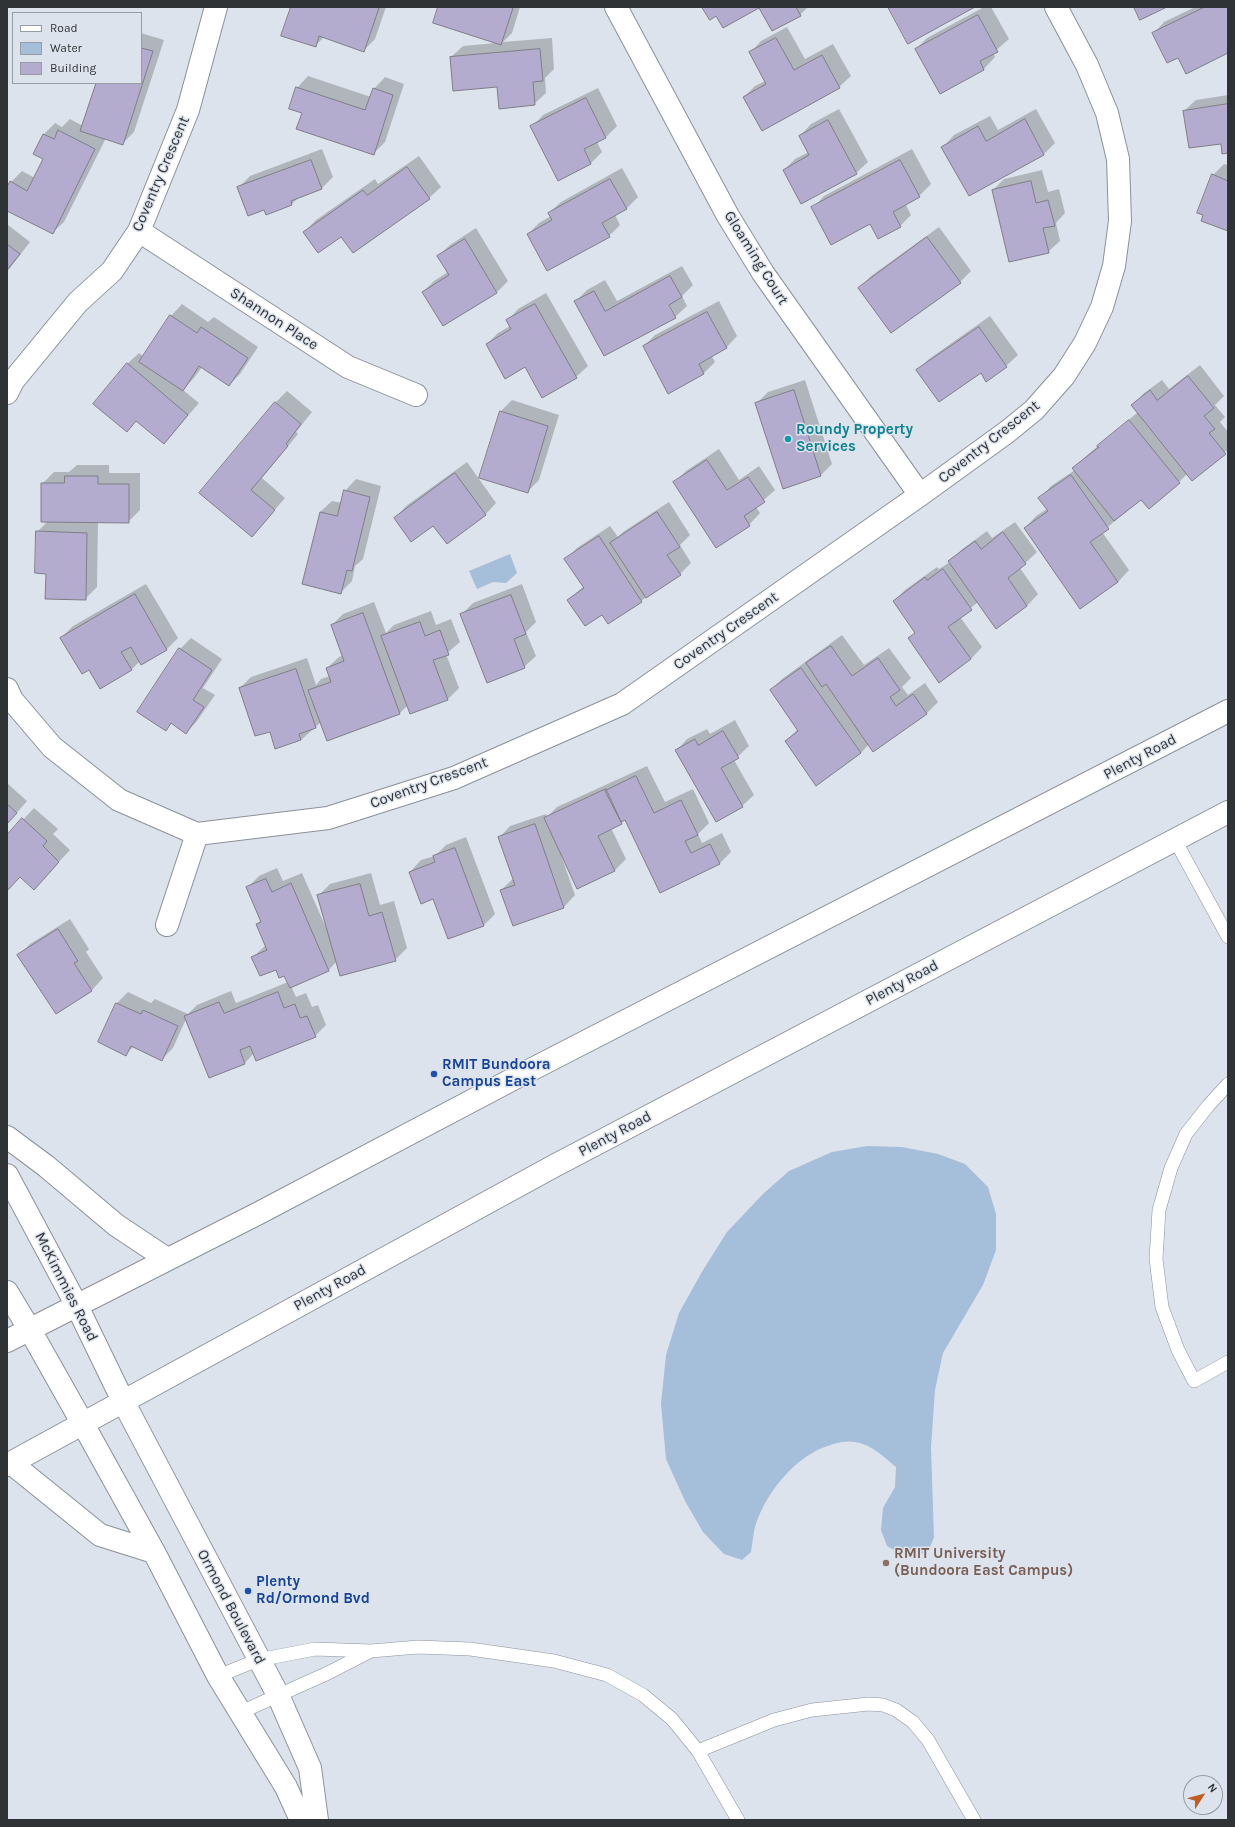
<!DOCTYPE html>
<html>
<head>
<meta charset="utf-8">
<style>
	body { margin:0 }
	#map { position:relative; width:1235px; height:1827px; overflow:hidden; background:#dde3ec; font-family:Karla,sans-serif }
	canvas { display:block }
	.frame { position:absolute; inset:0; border:8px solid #303336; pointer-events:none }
	.legend { position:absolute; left:12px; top:12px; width:130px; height:72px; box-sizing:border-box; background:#dde3ec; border:1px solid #989da3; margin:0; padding:5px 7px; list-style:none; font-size:12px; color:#303336 }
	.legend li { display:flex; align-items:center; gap:8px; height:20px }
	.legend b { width:20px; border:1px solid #989da3 }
	.north { position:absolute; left:1183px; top:1775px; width:40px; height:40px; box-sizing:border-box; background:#dde3ec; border:1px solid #989da3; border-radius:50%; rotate:54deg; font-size:11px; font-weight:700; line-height:16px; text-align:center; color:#303336 }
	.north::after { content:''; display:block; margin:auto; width:14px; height:18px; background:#c15e23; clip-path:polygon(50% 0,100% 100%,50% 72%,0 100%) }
</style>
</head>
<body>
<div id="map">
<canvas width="1235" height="1827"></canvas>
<div class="frame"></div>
<ul class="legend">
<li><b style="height:5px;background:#fff"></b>Road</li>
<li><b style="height:11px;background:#a5beda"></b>Water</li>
<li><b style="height:11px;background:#b3acce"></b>Building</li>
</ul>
<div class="north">N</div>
</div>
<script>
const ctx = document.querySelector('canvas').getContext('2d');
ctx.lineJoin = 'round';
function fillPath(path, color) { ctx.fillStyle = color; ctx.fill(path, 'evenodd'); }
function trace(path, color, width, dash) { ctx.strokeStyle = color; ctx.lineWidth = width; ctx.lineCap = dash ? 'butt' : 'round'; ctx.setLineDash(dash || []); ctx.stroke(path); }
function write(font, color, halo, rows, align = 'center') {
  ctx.font = font + ' Karla,sans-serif'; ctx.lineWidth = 3; ctx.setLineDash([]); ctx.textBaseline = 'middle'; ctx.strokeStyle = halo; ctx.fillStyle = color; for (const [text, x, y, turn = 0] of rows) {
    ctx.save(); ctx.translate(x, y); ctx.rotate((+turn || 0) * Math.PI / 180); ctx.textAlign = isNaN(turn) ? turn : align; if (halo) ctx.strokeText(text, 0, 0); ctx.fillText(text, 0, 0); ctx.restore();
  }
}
const water = new Path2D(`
	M510,554L517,573L506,583L493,582L477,589L469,571Z
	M867,1146L902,1147L938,1154L965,1164L988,1187L996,1214V1250L983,1285L943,1353L935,1390L931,1447L934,1538C932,1541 931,1547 928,1549C916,1562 899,1553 887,1546L881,1530L883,1508L895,1487L896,1467C884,1457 871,1444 855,1442C843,1440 833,1444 822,1448C791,1461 762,1498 754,1531C753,1538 752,1545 751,1552L742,1560L724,1554L703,1532L685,1501L666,1459L661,1404L666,1355L679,1313L703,1270L727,1232L763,1194L789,1171L832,1152Z`);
const shadow = new Path2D(`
	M292,7H386L375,39L364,50L324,37L315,46Z
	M439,7H520L512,33L503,42L552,38L554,69L545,78L546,93L534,104L498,86L451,57L463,46L496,43Z
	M760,7H808L800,15Z
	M984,7H991L1009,39L993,53L995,57L984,69L940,92L916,49L927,38Z
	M1195,7H1228V52L1153,34L1164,22Z
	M787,27L805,59L833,44L851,76L839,87L744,97L755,86L765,81L750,53L761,41Z
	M141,33L164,40L134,132L122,144L106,138L64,222L52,233L7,210V189L11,182L22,171L35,178L45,159L44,134L55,123L62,127L70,119L83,126L97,83H141Z
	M308,76L371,97L374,89L385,77L404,84L385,142L374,153L303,113L297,88Z
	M598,88L617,126L606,137L597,142L602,152L591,163L558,180L532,127L543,115Z
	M1228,95V152L1222,143L1184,111L1196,100Z
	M839,109L868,162L856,173L784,170L795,159L809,152L800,136L811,124Z
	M1036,109L1055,143L1044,154L969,195L943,147L954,135L990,116L998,130Z
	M322,149L333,177L322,188L300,196L292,204L265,209L239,187L250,176Z
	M912,149L931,184L919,196L905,203L911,215L900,226L870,223L813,208L824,196Z
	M419,156L441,187L429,198L342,235L304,232L316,220L375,179L378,184Z
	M1224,164L1228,165V230L1213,175Z
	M622,168L638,197L626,209L615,215L620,225L609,236L528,234L539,223L551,216L549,213L561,202Z
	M1042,170L1048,192L1059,189L1065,213L1056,223L1060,241L1048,252L993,190L1004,179Z
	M8,225L30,242L7,272V227Z
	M939,227L971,271L960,282L859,288L871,276Z
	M476,228L508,281L497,292L443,324L423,292L434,281L448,272L438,256L450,245Z
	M682,266L693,285L682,296L687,306L675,317L604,355L575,302L587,290L605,280L617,301ZM667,300L675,315H673L666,301Z
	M546,293L588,366L576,377L542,396L525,366L487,344L498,333L510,326L507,321L518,309Z
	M719,301L737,336L726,348L711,355L715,362L703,374L644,346L655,335Z
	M182,304L208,322L214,317L258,347L240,374L229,385L202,367L194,378L183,390L199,403L164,443L137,420L127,431V364L139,353L144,357L171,316Z
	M990,316L1018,355L1006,366L981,372L918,370L929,359Z
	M1200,365L1224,396L1215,405L1225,417L1220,422L1228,432V450L1187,474L1179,482L1142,498L1102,532L1129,570L1118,582L1080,607L1025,528L1036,516L1047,509L1040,498L1051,486L1075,470L1073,469L1085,457L1138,412L1132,406L1143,394L1162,380L1169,389Z
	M805,380L832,464L821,475L784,487L757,403L768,392Z
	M287,391L312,412L296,432L298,434L262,478L285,498L252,536L201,493L276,402Z
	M512,400L559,415L539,480L527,492L501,411Z
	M719,449L739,480L759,466L775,490L756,507L760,513L749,525L674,483L686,471Z
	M467,462L496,503L485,515L434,524L395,518L406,506Z
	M77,465H109V473H140V510L128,522L98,521L97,587L85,599L47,573L37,532L48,521L42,484L54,472H69Z
	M356,479L381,486L363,559L355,566L352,581L340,593L320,512L332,501L342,503L345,491Z
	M669,502L690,535L680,545L691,563L680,574L641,601L602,614L568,600L584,586L566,559L577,548L610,526L618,537L623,532Z
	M1015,522L1037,552L1020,568L1038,594L1027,606L997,627L978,602L960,617L982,647L971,659L909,638L916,632L894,601L905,590L937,567L939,569L950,562L961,550L987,531L992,538Z
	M146,584L178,638L167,649L142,664L140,661L131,670L90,669L61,638L73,626Z
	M522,584L536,622L526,632L536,656L524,667L462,614L473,603Z
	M374,602L386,633L394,625L431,611L436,625L451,619L460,642L446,654L459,688L448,699L408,705L400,713L328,739L321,722L301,740L270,730L240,688L251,677L307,658L316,685L321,679L330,676L327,668L339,657L343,655L332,625L343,614Z
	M842,635L864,665L889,648L911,678L902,687L908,695L925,683L938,702L927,713L869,744L861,753L817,784L786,741L798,729L771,690L782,679Z
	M191,638L222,659L203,688L215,695L197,721L186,733L172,723L165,730L180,649Z
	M735,720L749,746L734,760L754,795L742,806L676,751L687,739L707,729L710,734Z
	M647,766L665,802L693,789L709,823L698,834L702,843L722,833L731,852L719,864L661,891L626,819L621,823L611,828L626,859L615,870L578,888L562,855H561L575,895L564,907L513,925L501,890L514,878L499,838L510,826L546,814L547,817L557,807Z
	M7,783L27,801L7,824Z
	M34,808L58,829L53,834L70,850L45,877L20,876L7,890V837Z
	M466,837L495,914L483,926L434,898L410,872L421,860L435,856L446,845Z
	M277,868L283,881L302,873L327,930L319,895L330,884L371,873L380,905L394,901L407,948L395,960L337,961L328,971L291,986L296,997L306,993L312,1007L318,1005L326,1025L315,1036L254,1053L245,1063L210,1077L186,1019L173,1048L162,1059L134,1046L126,1054L117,1003L128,992L151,1003L155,999L188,1014L197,1005L231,991L236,1003L288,982L284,975L276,968L253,957L266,945L257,924L261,920L247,888L259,876Z
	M70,919L89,949L86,952L103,978L92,990L56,1013L19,955L30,944Z`);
const building = new Path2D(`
	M291,7H375L379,8L364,52L319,36L316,47L281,36Z
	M438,7H511L513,8L501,45L433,23Z
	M702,7H796L801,16L772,31L759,8L723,28L716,16L710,20Z
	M888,7H975L908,44Z
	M1134,7H1167L1140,20Z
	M1205,7H1228V53L1186,74L1178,58L1167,63L1152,33Z
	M978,15L998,52L980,61L984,70L940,94L915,49Z
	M776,38L794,70L822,55L840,88L762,131L743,97L766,84L749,52Z
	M141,48L153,51L123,145L80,131L96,83H141Z
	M540,49L543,81L533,82L535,105L499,109L497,87L453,91L450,57Z
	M296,87L365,110L373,88L393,95L374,155L296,129L302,113L289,109Z
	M586,98L606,138L584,149L591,164L558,181L530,126Z
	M1228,104V153L1222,154L1221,144L1189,148L1183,111Z
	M1025,119L1044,155L969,196L941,147L978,126L986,141Z
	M828,120L857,174L801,204L783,170L809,155L799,136Z
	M58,130L95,149L53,234L7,211V187L10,181L27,191L43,159L33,154L43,134L54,139Z
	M311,160L322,189L291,201L292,205L266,215L264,210L248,216L237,187Z
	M900,160L920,197L893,212L901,227L878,239L870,224L831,245L811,207Z
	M407,167L430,199L353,253L341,237L318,253L303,232L363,190L367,195Z
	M1212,174L1228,181V231L1201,221L1203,215L1197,213Z
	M610,179L627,209L602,223L610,237L547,271L527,234L552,220L548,213Z
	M1031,181L1036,203L1048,200L1055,226L1043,228L1049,253L1009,262L992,190Z
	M927,237L961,283L891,333L858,288Z
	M465,239L497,293L443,326L422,292L449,275L437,256Z
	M7,244L20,254L7,270Z
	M670,276L682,297L669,305L676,318L604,356L574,301L594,291L605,311Z
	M535,304L577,378L542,398L525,367L505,379L486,344L511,329L506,320Z
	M707,312L727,348L699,364L704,374L668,394L643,346Z
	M170,315L197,333L201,327L248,358L229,386L199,366L183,391L139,362Z
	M979,327L1007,367L986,382L981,373L939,402L916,370Z
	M127,363L188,415L164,444L136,421L127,432L93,404Z
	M1188,376L1214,408L1204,416L1215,429L1209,433L1226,454L1192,481L1131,405L1150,390L1157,400Z
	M794,390L821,476L783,489L755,403Z
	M275,402L301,424L286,444L288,446L251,490L275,510L252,537L199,493Z
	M500,411L548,426L528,493L479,478Z
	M1129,420L1180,483L1149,509L1141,500L1114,521L1072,468L1099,447L1097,446Z
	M707,460L727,490L748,477L765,502L744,516L750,526L716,548L673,482Z
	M455,473L486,515L447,544L433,526L411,542L394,518Z
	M1071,475L1109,529L1090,542L1118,582L1080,609L1024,528L1048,511L1038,498Z
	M65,476H98V484H129V523L41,522V483H64Z
	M344,490L370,497L352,571L347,570L341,594L302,584L320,512L337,516Z
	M657,512L680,547L667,555L681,575L646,598L610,543Z
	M36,531L87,533L86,600L45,599L46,574L35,573Z
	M1003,532L1026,564L1008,578L1027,606L996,629L948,561L975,541L981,549Z
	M599,536L642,602L608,624L602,615L585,626L567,600L584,588L564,559Z
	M943,569L972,610L948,627L971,659L939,683L908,638L915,633L893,601L925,577L927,580Z
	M135,594L167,650L141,665L131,647L121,652L132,670L100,689L89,670L82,674L60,638Z
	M511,595L526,634L514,639L525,668L487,683L460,614Z
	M363,613L400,714L327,741L308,690L331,682L326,668L344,661L331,625Z
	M420,622L425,636L440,630L449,655L433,660L448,700L410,714L381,636Z
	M831,646L852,676L878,658L900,690L890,697L896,706L913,694L927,714L873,752L826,684L822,687L806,663Z
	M179,648L212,670L193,700L204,707L186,734L171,723L166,731L137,712Z
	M801,668L861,753L816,786L785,741L798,731L770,690Z
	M296,669L316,728L299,734L301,740L275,749L270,732L255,736L239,688Z
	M723,731L739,758L721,768L743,807L716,822L675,750L695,739L698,745Z
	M636,776L654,813L681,800L698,835L685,841L691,853L710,844L720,864L660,893L625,820L621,822L605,791Z
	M606,789L622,824L598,836L615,871L577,889L544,818Z
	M7,804L17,813L7,824Z
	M22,818L47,841L43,846L59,862L34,890L20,877L7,891V835Z
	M535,824L564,908L513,926L500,890L515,885L498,837Z
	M455,848L484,926L448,939L433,899L421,904L409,872L435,862L433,856Z
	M266,879L272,892L291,883L329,971L290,988L284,976L279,978L276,970L260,976L251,957L267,950L256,924L261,922L246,887Z
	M360,884L369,916L382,912L396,961L340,976L317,895Z
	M58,929L78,961L74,963L92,991L56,1014L17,955Z
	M278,992L284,1008L295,1004L300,1018L307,1016L316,1037L256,1061L250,1046L240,1050L245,1064L209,1078L184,1016L219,1002L224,1013Z
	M116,1003L141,1014L143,1010L178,1026L162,1061L131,1046L126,1056L98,1042Z`);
const lane = new Path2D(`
	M1175,840L1228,937
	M1228,1084L1208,1106L1186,1134L1171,1168L1159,1210L1156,1259L1162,1307L1178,1350L1194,1381L1228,1362
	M218,1676L258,1660L315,1649L371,1651L418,1647L470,1649L554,1661L607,1675L643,1695L672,1719L698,1751L738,1820
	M239,1713L328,1673L369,1652
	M698,1751L774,1720L812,1710L869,1704L883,1705L896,1710L913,1722L928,1740L974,1820`);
const street = new Path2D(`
	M616,7L728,216L763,273L920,495
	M139,231L348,367L416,395
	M7,393L13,381L78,302L112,271L139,231L188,110L216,7
	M7,689L12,700L52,747L119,800L197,834L328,818L454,778L622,704L920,495L1007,432L1034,410L1064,376L1085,343L1102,307L1114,266L1120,221L1118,159L1107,113L1087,65L1056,7
	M167,925L197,834
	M123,1401L278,1695L310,1768L317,1820
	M83,1424L154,1552L218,1676L286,1787L301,1820
	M11,1463L100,1535L154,1552`);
const secondary = new Path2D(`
	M7,1137L46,1166L116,1225L167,1259
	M7,1175L77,1306
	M7,1292L30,1330`);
const highway = new Path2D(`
	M77,1306L123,1401
	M30,1330L83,1424
	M7,1341L259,1213L515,1078L1228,711
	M7,1465L554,1166L1228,812`);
const markers = [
	[788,439,4,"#0f9aa8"],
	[434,1074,4,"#1a4fb4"],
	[886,1563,4,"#8d6e63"],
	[248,1591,4,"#1a4fb4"]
];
const streetNames = [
	["Coventry Crescent",161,174,-67],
	["Gloaming Court",756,258,58],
	["Shannon Place",274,319,33],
	["Coventry Crescent",989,442,-38],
	["Coventry Crescent",726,631,-35],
	["Plenty Road",1140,757,-28],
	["Coventry Crescent",429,783,-20],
	["Plenty Road",902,983,-28],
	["Plenty Road",615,1134,-28],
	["McKimmies Road",66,1287,63],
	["Plenty Road",330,1288,-29],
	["Ormond Boulevard",231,1607,62]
];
const cultureNames = [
	["Roundy Property",796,430],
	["Services",796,447]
];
const transitNames = [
	["RMIT Bundoora",442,1065],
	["Campus East",442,1082],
	["Plenty",256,1582],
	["Rd/Ormond Bvd",256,1599]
];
const educationNames = [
	["RMIT University",894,1554],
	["(Bundoora East Campus)",894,1571]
];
fillPath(water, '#a5beda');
fillPath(shadow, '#0003');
fillPath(building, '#b3acce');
trace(building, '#7f7d86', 1);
trace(lane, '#8b9199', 14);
trace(street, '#8b9199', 24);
trace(secondary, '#8b9199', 24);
trace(highway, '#8b9199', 24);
trace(lane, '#fff', 13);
trace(street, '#fff', 22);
trace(secondary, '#fff', 22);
trace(highway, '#fff', 22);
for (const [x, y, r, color] of markers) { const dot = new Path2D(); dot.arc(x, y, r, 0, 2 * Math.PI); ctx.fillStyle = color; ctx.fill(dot); trace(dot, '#dde3ec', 1.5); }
write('15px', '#303336', '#dde3ec', streetNames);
write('bold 15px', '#0d838f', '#dde3ec', cultureNames, 'left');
write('bold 15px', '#164399', '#dde3ec', transitNames, 'left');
write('bold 15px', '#785e54', '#dde3ec', educationNames, 'left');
</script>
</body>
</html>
